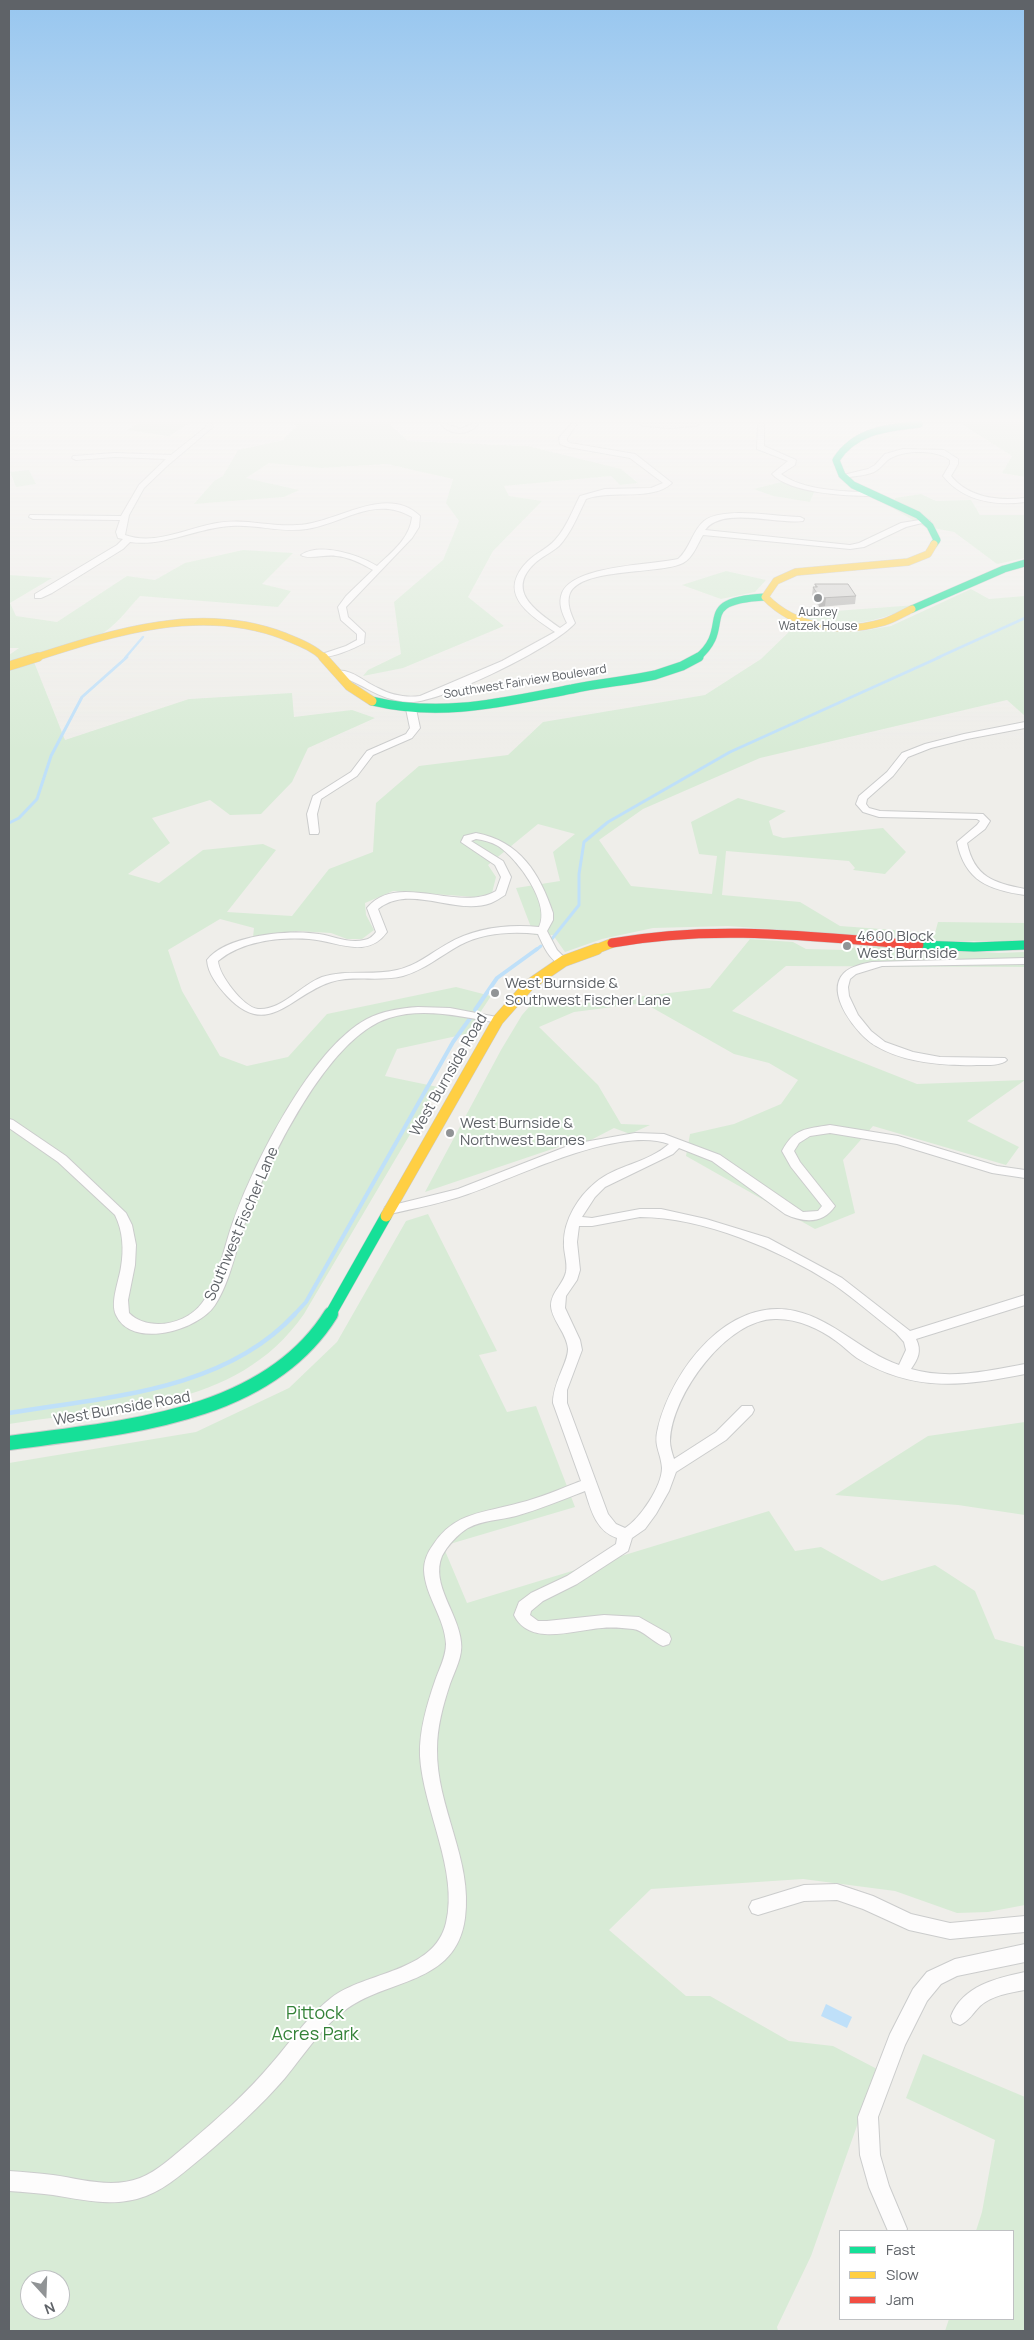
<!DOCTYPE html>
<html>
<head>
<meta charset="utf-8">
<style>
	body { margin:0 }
	#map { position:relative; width:1034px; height:2340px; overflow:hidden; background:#efeeea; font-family:Manrope,sans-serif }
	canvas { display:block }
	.frame { position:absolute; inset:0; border:10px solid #5f6368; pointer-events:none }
	.legend { position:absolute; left:839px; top:2230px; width:175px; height:90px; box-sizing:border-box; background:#fff; border:1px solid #bfc1c3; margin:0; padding:6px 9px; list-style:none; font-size:15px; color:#5f6368 }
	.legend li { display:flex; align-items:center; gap:10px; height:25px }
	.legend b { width:25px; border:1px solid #bfc1c3 }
	.north { position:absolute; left:20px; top:2270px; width:50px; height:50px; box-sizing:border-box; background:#fff; border:1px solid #bfc1c3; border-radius:50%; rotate:160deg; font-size:14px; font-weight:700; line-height:20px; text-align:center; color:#5f6368 }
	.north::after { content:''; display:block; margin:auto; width:18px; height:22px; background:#919496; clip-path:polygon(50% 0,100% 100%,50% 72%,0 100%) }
</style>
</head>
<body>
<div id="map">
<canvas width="1034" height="2340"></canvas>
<div class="frame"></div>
<ul class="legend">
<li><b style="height:6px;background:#16e098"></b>Fast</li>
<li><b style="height:6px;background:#ffcf43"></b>Slow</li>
<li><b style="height:6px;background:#f24e42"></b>Jam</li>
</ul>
<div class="north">N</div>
</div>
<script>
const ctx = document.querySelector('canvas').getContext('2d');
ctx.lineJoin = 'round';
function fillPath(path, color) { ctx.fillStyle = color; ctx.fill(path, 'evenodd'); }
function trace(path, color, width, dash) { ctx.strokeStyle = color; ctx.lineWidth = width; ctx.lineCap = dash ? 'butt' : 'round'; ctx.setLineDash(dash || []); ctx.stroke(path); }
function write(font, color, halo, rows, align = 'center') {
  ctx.font = font + ' Manrope,sans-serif'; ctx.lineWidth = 4; ctx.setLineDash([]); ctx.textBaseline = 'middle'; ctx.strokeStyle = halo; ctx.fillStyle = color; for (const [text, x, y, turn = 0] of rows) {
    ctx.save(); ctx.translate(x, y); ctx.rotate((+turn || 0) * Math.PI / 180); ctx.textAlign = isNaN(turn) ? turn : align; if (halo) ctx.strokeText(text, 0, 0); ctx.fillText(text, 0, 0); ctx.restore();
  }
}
const green = new Path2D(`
	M137,424H188L169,436L127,430Z
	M289,424H390L408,441L528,446L621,469L638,483L620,485L611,476L504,486L509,496L542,501L493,551L468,597L504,626L403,668L363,676L368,670L401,654L394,602L443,560L459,521L446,503L453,479L387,464L321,468L269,463L246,478L299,490L284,497L194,504L214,481L223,476L238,450L284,440V438L299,425Z
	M962,424H1025V477L1002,473L1012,456Z
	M29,470L36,484L16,487L10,472Z
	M781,482L815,490L810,502L773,496L754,489Z
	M921,494L936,501L971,500L980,515H1025V558L997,564L954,532L923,526L894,509L895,498Z
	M243,550L293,553L262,584L291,591L278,607L140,596C128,609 114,628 98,636C83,645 25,662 9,660V655L19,648H9V575L52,578L10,603L16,616L57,622L127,576L155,580L185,563Z
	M726,571L766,580L755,592L721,599L682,585Z
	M971,589L989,599L1025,596V716L1007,700L760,758L643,809L599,840L631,886L712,894L717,856L699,854L691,822L738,798L786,811L769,821L773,835L783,838L883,828L906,852L885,874L853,870L855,868L849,861L726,851L722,895L800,902L840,926L935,933L938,922L1025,923V941H937L728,926L653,928L602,939L565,952L553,935H534L516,888L560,881L553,852L575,834L538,824L488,865L496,877L492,893L475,897L393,891L365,903L366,915L374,930L362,939H347L331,933L298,931L253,937L254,928L220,919L168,950L182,991L220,1056L247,1066L288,1057L327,1014L456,987L491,996L466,1034L397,1049L385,1076L438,1087L304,1314C235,1413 115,1406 9,1424V671L34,662L65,740L189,699L292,693L294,717L352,710L375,718L308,748L292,782L261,814L230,815L210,800L152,818L170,843L128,874L159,883L203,850L263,844L276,850L227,912L292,916L329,869L373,852L376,803L419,766L508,755L543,722L705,695L761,659L795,626L856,632L891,626Z
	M916,605C871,624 849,628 801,620L808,613Z
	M750,939L793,942L806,949L845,950L860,946L999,953L1025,952V967L786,966L732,1011L917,1084L1025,1080L967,1121L1019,1147L1006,1165L873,1126L843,1160L855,1213L815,1229L686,1156L690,1134L734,1124L781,1104L798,1080L769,1063L734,1054L644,1003L574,1012L539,1027L598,1085L621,1124L650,1125L630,1134L614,1128L589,1141L573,1142L425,1192L501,1050L522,1015L536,999L571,1005L710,988Z
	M428,1214L497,1351L479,1355L507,1412L536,1406L575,1507L443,1546L467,1603L769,1511L795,1551L821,1547L882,1581L935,1565L975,1591L995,1639L1025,1647V1905L988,1912L957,1913L895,1891L803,1879L651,1889L609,1930L686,1996H710L789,2041L833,2046L877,2069L811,2256L777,2327L778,2331H9V1463L196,1432L289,1388L337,1342L406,1221ZM30,2280H60V2310H30Z
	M1025,1422V1515L958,1505L835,1495L928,1436Z
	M923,2054L1025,2097V2331H945L949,2319H1013V2231H976L982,2212L995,2140L906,2098Z`);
const water = new Path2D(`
	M826,2004L852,2017L847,2028L821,2016Z`);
const streamFar3 = new Path2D(`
	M125,658L143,637
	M937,658L1025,618`);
const streamFar2 = new Path2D(`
	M9,823L19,818L37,799L51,756L82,697L127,657
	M551,940L579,905V874L584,842L608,822L730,752L940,657
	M536,950L541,946`);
const streamFar1 = new Path2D(`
	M475,1010L497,978L537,949
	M294,1315L306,1302L453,1042L471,1017`);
const stream = new Path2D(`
	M9,1413C107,1397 224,1391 295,1314`);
const street = new Path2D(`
	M206,424H212L213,427L167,466L144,488L129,515L125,535C155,546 187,528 217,523C244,518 270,527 297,525C336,524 385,483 420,516L419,527L412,538L346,607L348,617L365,633L364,643C355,648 327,661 319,655L346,646L357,640V634L341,620L338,607L346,596L373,570C361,563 349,557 336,556C326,554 308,560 301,555C320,542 359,555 377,566C392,552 410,538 412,517C375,495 344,523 307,529C281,533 256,524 231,526C196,528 165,547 130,542L123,549L52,593L41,598H35V594L117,545L123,539L118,538L116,532L120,520L33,519L29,517L30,515L121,516L139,485L166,459L115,457L76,460L72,458L73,456L115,453L171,455L206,427Z
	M440,424H447L460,429L472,424H479C467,436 452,436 440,424Z
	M571,424H577L567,438V441L570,443L635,454L672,483C652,502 612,489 586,499C578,515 571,533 559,546C551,553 541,557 534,564C505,592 538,612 560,628L567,623C562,613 558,603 562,593C574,565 652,565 678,559C690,549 692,531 704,521C723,506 776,517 800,517L804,519L803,521C777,525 723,506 705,530L850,545L859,543L901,523L926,519L930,521L906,527L864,547L850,549L703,535C698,543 693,558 683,563C659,575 583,567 570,593C566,603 571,614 575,623C556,646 439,704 409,702C376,700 363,682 335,675V671C351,668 364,682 378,688C391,695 406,698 420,696L502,661L555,632C528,614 496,593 528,561C536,553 547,549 555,540C567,527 572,511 580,496L605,489L651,488L663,483L630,458L568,447L560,444L559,438Z
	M640,424H699L696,426L670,428L643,426Z
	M758,424H764V446L796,460L795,465L781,474C801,490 845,492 871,492L875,494L871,496C845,496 790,493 772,474L788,461L757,449Z
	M903,449L944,450L958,459V464L951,476C969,498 998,501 1025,498V502C995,506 963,501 943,476L950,464V460C937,450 908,450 893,457C885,460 882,468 874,472C865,476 853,476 843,478L839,476L868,469L875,465L885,454Z
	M411,706L416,709L420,728L412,738L373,755L357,776L321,799L317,814L319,832L318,834H310L307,814L313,796L351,772L367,751L406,734L410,728L406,709Z
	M1025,722V728L967,739L931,748L908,757L893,776L867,799L866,804L869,808L880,811L983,814L990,821L985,829L967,843C974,877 994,883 1025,889V895C989,890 965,881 957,842L977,825L980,821L977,819L879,817L863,812L856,804L859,796L887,772L902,753L925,744L964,734Z
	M476,833C520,841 540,874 553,913V920L547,931L557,950L569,962L568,964C552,968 543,945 538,934C512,931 483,933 460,945C440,956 424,970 403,976C379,982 353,975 331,982C290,995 268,1040 227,996C218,986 208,974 207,960C226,935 290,929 319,934C333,936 350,944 364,940C370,939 373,936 376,932L367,908C397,871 458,913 496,891L501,877L495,865L461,842L464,836ZM476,839C484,840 491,842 498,846C518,859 551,904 539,927C508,924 474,928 447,944C431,953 416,966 397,970C372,976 346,969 322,977C301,985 281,1011 258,1009C243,1007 219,975 218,961C242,941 279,937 309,939C337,941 367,960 387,932L378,909C410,883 455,916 491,903C496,901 500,898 505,895L511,877L503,861L471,841Z
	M1025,958V964L882,966L856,974L850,979L848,987L849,996L858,1015L871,1031L885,1042L913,1052L940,1057L1005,1058L1007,1060C1001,1066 986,1065 977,1065C944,1066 905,1063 876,1046C857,1035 824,993 844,973C851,966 863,964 872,962Z
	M418,1007L450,1008L502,1018L504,1020L498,1023C463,1017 424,1007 389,1018C327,1037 268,1162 246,1220C236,1248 231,1280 215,1305C199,1330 132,1350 116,1315C110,1302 119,1281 121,1267C124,1250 123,1231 115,1215L58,1162L9,1128V1119L13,1120L66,1156L126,1213L132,1225L136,1245L135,1265L128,1300L129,1313C148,1332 186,1325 202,1303C218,1283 224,1246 233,1222C254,1163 311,1049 367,1019C382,1011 401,1008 418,1007Z
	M830,1125L898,1136L997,1166L1025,1170V1178L992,1173L897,1144L830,1133L810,1136L799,1143L794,1151L800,1162L835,1206C823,1224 804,1223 785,1214L712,1161L679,1148L673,1154L605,1187L595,1197L582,1217L592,1218L640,1209H661L706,1219L768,1238L842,1278L910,1331L1025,1295V1305L916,1339C922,1351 918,1359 911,1369C948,1380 988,1371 1025,1364V1374C964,1386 914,1393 857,1358C850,1353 843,1346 836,1341C820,1329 798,1319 777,1319C728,1317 671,1395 670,1441C670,1447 672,1453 674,1459L716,1432L742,1406H752L754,1410L752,1414L726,1440L676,1472L669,1491L656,1514L645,1529L632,1538L628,1551L577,1584L543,1601L531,1611L530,1615L538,1621H547L604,1615L639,1617L669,1634L671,1639L669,1644L663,1646C653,1642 643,1630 633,1629C623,1628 612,1627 602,1628C573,1630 530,1647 514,1615L519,1602L531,1593L567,1576L616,1544L617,1538C596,1531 591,1510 585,1491C562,1500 540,1509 516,1516C501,1520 483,1520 468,1528C458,1534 447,1546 442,1556C430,1584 459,1614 461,1642C463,1656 455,1670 450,1684C443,1705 437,1727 437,1749C436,1807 473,1860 465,1918C456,1986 386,1978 344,2011C320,2029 304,2055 285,2078C261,2106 233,2131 205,2155C186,2170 169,2187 146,2196C114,2208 85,2200 53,2195C38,2193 24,2192 9,2191V2171C24,2172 38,2173 53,2175C81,2179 112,2189 140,2178C158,2171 173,2156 189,2143C218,2118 247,2093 272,2063C291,2041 308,2016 331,1998C366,1971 434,1973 446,1923C459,1871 423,1809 420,1756C419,1731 427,1704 435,1681C439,1669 446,1657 446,1644C445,1618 425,1596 424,1570C424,1561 427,1553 433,1545C454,1512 484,1513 519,1503C540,1498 560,1489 581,1481L553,1403C553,1382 568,1363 568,1349C567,1333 552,1321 551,1306C551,1292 563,1285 566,1272C568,1262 563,1251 564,1242C564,1220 578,1197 595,1183C616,1165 648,1163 669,1144C619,1125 517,1177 468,1194C443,1203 416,1208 390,1214L385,1213L384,1210L385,1207L458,1189L573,1144L635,1133L664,1134L720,1155L803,1212L818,1211L822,1206L791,1167L782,1151C794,1128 806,1129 830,1125ZM640,1217C703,1217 780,1250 833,1284C855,1299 875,1317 896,1333L904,1342L906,1350L899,1365C861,1352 835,1320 795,1311C728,1296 672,1370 658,1428C653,1446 661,1452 662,1468C662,1486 640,1519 625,1528L616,1524L608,1514L567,1403V1390L582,1350L580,1340L565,1308L566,1296L577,1280L580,1270L577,1242L579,1226H592Z
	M837,1884L873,1896L911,1914L950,1923L1025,1916V1932L950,1939L909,1930L863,1909L837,1900L804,1901L758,1915L752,1913L749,1907L752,1901L804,1885Z
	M1025,1944V1962L957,1976L941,1984L927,2001L905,2045L878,2117L880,2155L889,2186L907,2229L906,2231H888L869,2187L860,2155L858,2117L890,2034L913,1989L927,1972L955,1959Z
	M1025,1972V1990C1009,1993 993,1995 980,2006C973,2013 969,2021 960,2025L953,2022L951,2016C963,1986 996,1978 1025,1972Z`);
const fastFar3 = new Path2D(`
	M919,424C887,428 855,430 836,460L842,475L853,485L918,515L930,526L937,540L934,544
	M912,609L1004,569L1025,563
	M697,658C736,626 690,601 765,597`);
const fastFar2 = new Path2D(`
	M372,701C442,718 503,702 572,689C599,683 627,681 655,675L682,666L699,657
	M919,945L974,947L1025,945`);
const fastFar1 = new Path2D(`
	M330,1315L386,1216`);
const fast = new Path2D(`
	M9,1443C119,1428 266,1419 331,1314`);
const slowFar2 = new Path2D(`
	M912,609C903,613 894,619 884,622C842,634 796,629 765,597L776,581L796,572L908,562L928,554L934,544
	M34,658C115,632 201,604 284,636C298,642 313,647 324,658`);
const slowFar1 = new Path2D(`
	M323,657L349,686L372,701
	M9,666L38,657
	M594,950L612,943`);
const slow = new Path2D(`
	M386,1216L498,1020L529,985L564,961L597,949`);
const jam = new Path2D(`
	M612,943C717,924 814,937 919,945`);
const wall = new Path2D(`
	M815,584L856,596L855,604L819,607L812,595L813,587H815Z`);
const shadedWall = new Path2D(`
	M820,598H826L825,606L819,607Z`);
const building = new Path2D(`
	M815,584H848L856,596L820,598L813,587H817Z`);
const markers = [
	[818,598,5,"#919496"],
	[847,946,5,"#919496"],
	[495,993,5,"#919496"],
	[450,1133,5,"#919496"]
];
const farPoinames = [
	["Aubrey",818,613],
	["Watzek House",818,627]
];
const farStreetnames = [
	["Southwest Fairview Boulevard",525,682,-9]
];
const poiNames = [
	["4600 Block",857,937],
	["West Burnside",857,954],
	["West Burnside &",505,984],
	["Southwest Fischer Lane",505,1001],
	["West Burnside &",460,1124],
	["Northwest Barnes",460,1141]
];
const streetNames = [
	["West Burnside Road",449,1075,-60],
	["Southwest Fischer Lane",242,1224,-67],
	["West Burnside Road",122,1409,-10]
];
const nearParknames = [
	["Pittock",315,2014],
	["Acres Park",315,2035]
];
fillPath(green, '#d8ebd6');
fillPath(water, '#bfe0f9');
trace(streamFar3, '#bfe0f9', 2.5);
trace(streamFar2, '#bfe0f9', 3);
trace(streamFar1, '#bfe0f9', 4);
trace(stream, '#bfe0f9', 4.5);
trace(street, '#cbcccc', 2);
trace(fastFar3, '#cacacb', 8);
trace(fastFar2, '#cacacb', 10);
trace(fastFar1, '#cacacb', 12);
trace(fast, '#cacacb', 16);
trace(slowFar2, '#cacacb', 8);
trace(slowFar1, '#cacacb', 10);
trace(slow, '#cacacb', 12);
trace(jam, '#cacacb', 10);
fillPath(street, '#fdfcfc');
trace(fastFar3, '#16e098', 7);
trace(fastFar2, '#16e098', 9);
trace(fastFar1, '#16e098', 11);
trace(fast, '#16e098', 14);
trace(slowFar2, '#ffcf43', 7);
trace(slowFar1, '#ffcf43', 9);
trace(slow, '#ffcf43', 11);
trace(jam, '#f24e42', 9);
fillPath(wall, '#b8b7b5');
fillPath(shadedWall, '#969594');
fillPath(building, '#d6d5d3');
trace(building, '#969594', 1);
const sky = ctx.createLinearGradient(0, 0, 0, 751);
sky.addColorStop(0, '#97c6ef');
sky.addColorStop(0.56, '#f8f7f6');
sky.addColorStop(1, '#f8f7f600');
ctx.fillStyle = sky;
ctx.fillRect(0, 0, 1034, 751);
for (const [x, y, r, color] of markers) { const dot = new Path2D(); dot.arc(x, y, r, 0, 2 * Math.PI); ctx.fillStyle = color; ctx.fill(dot); trace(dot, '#fff', 2); }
write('12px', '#5f6368', '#fff', farPoinames);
write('12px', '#5f6368', '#fff', farStreetnames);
write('15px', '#5f6368', '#fff', poiNames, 'left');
write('15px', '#5f6368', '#fff', streetNames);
write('18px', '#348238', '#fff', nearParknames);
</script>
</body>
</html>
